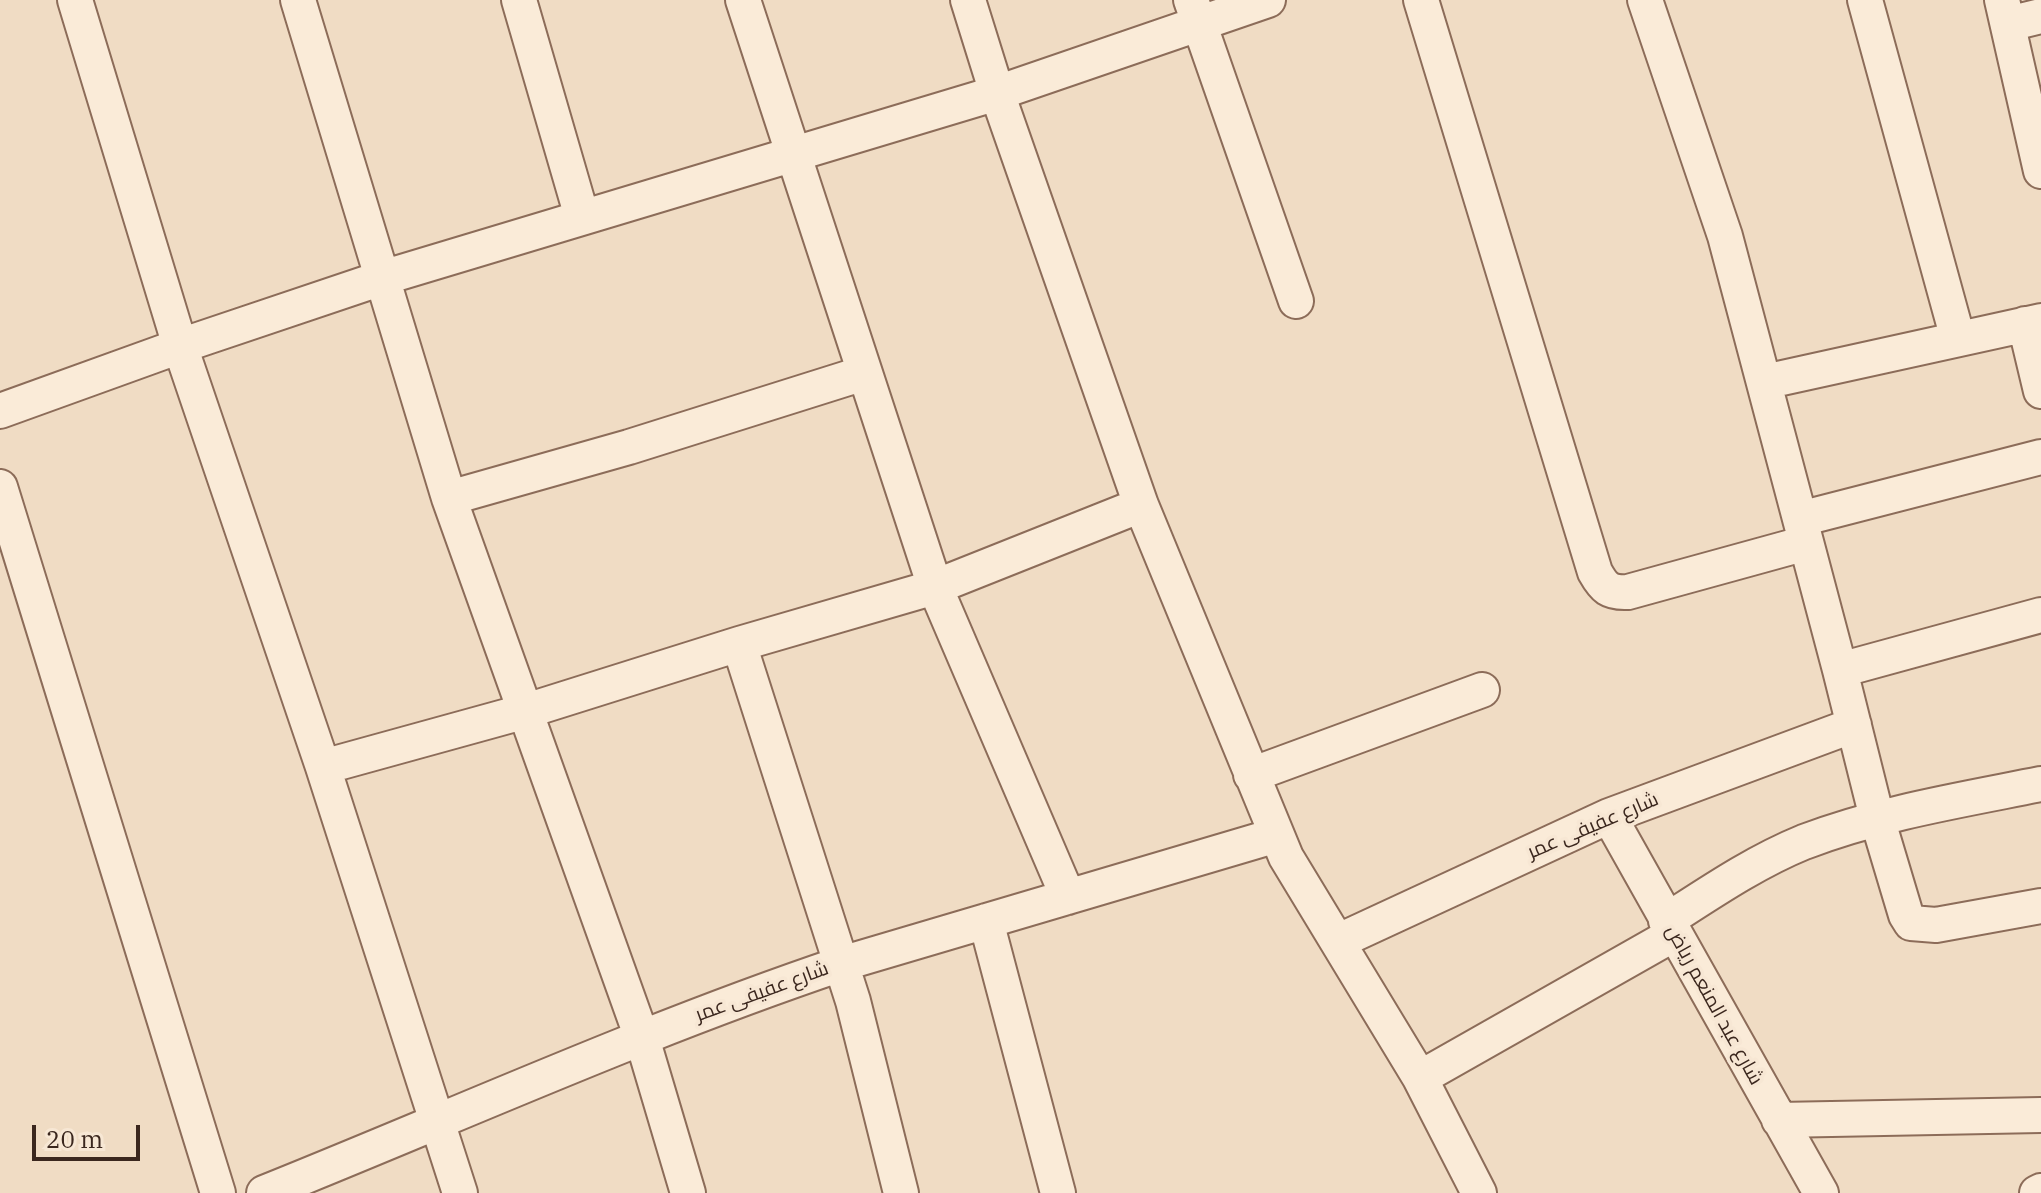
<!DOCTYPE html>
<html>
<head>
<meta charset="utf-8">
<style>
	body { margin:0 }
	#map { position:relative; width:2041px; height:1193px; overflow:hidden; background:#f0dcc4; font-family:"IBM Plex Serif",serif }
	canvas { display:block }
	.scale { position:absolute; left:32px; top:1125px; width:108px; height:36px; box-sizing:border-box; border:4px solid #3b271e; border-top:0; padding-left:10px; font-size:24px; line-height:28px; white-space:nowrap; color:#3b271e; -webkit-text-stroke:6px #f7e7d4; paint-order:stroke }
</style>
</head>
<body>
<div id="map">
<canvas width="2041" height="1193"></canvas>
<div class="scale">20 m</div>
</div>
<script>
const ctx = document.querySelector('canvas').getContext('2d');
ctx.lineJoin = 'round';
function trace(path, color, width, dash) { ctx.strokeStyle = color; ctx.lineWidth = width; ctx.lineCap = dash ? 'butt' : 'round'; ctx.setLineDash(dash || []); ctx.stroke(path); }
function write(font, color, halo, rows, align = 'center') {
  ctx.font = font + ' "IBM Plex Serif",Cairo,serif'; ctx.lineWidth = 7; ctx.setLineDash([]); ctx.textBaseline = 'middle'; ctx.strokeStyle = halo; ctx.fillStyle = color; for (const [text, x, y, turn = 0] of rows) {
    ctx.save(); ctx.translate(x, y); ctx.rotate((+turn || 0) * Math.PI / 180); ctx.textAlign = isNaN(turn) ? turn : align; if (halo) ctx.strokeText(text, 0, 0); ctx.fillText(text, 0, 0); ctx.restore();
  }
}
const minor = new Path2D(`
	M75,0L180,346L323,767L526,711L739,644L935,587L1141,505
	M298,0L449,498L642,1038L688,1193
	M519,0L582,217
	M743,0L935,587L1068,897
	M968,0L997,93L1141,505L1286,857L1420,1078L1479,1193
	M1191,0L1296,301
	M1421,0L1595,572C1604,588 1609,593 1628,592L1806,543
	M1645,0L1725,236L1840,670L1877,818L1906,915L1911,923L1936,925L2041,906
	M1865,0L1958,339
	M2002,0L2041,171
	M2008,24L2041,16
	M2025,324L2041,391
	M1764,382L2041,321
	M0,411L180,346L382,278L997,93L1268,0
	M0,487L218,1193
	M449,498L629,447L864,373
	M1800,519L2041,457
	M739,644L853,1001L901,1193
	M1840,670L2041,615
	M323,767L460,1193
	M1251,775L1482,690
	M1609,816L1821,1193
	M986,921L1058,1193
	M1666,921C1711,892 1755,862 1804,842C1880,813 1961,800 2041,784
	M1339,941L1609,816L1854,725
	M1420,1078L1674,934
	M1779,1120L2041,1115
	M264,1193C456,1116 645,1030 841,964L1277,835
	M2037,1193L2041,1191`);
const streetNames = [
	["شارع عفيفى عمر",1593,826,-23],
	["شارع عفيفى عمر",762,992,-20],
	["شارع عبد المنعم رياض",1714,1005,61]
];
trace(minor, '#8c6c59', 38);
trace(minor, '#faebd8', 34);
write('20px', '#3b271e', '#f7e7d4', streetNames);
</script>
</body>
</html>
